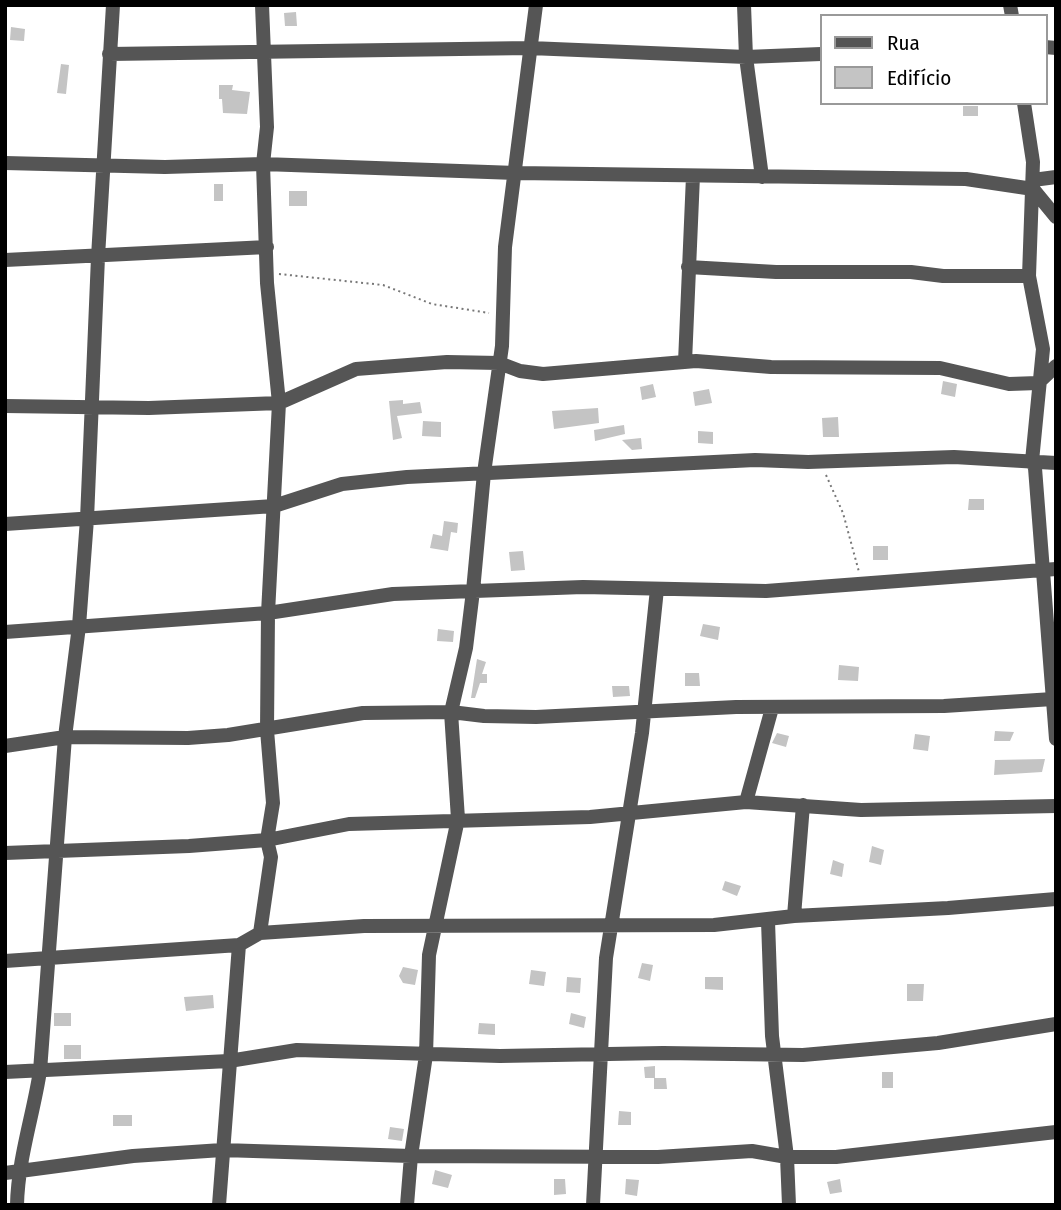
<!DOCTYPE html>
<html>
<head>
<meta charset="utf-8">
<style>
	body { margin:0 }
	#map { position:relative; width:1061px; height:1210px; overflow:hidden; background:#fff; font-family:"Fira Sans Condensed",sans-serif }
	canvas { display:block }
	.frame { position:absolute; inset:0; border:7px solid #000; pointer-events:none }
	.legend { position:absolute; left:820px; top:14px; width:228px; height:91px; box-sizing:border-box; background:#fff; border:2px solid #999; margin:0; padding:9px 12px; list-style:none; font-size:21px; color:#000 }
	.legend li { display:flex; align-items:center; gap:14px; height:35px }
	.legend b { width:35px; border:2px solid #999 }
</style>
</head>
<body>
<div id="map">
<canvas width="1061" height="1210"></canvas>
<div class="frame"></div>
<ul class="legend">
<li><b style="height:9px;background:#555"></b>Rua</li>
<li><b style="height:19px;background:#c4c4c4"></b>Edifício</li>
</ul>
</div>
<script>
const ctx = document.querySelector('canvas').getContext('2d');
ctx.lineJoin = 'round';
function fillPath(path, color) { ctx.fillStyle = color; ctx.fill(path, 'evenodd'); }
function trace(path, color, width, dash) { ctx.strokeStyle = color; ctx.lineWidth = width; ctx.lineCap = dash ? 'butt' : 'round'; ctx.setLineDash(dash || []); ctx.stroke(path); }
const building = new Path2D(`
	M296,12L297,26H285L284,13Z
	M11,27L25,29L24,41L10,40Z
	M61,64L69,65L66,94L57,93Z
	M219,85H233L232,90L250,92L247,114L223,113L222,99H219Z
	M963,106H978V116H963Z
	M214,184H223V201H214Z
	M289,191H307V206H289Z
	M943,381L957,384L955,397L941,394Z
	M653,384L656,397L642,400L640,387Z
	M709,389L712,403L695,406L693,392Z
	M403,400V404L420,402L422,413L397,416L402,438L393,440L389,401Z
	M598,408L599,423L554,429L552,411Z
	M838,417L839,437H823L822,418Z
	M423,421L441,422V437L422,436Z
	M624,425L625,434L595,441L594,430Z
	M698,431L713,432V444L698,443Z
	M641,438L642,449L632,450L622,440Z
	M969,499H984V510H968Z
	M444,521L458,523L457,533L451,532L448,551L430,548L433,534L442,536Z
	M873,546H888V560H873Z
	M523,551L525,570L511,571L509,552Z
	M703,624L720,627L718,640L700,636Z
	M438,629L454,631L453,642L437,641Z
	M477,659L486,662L482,674H487V683H480L475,698H471Z
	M839,665L859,667L858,681L838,680Z
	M685,673H699L700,686H685Z
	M612,686H629L630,696L613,697Z
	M995,731L1014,732L1010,741H994Z
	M777,733L789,736L786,747L772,743Z
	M915,734L930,736L928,751L913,749Z
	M1045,759L1042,772L994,775L995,760Z
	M872,846L884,850L881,865L869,862Z
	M833,860L844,864L842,877L830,874Z
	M725,881L741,886L737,896L722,890Z
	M642,963L653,965L650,981L638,978Z
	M403,967L418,970L415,985L403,983L399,976Z
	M531,970L546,972L544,986L529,984Z
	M567,977L581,978L580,993L566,992Z
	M705,977H723V990L705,989Z
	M907,984H924L923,1001H907Z
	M213,995L214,1008L186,1011L184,997Z
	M54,1013H71V1026H54Z
	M571,1013L586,1017L584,1028L569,1024Z
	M479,1023L495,1024V1035L478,1034Z
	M64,1045H81V1059H64Z
	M655,1066V1078H666L667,1089H654V1078H645L644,1067Z
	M882,1072H893V1088H882Z
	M619,1111L631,1112V1125H618Z
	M113,1115H132V1126H113Z
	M390,1127L404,1129L402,1141L388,1139Z
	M435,1170L452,1175L448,1188L432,1184Z
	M554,1179H565L566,1194L554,1195Z
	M626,1179L639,1180L637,1196L625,1194Z
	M840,1179L842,1192L830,1194L827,1182Z`);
const path = new Path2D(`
	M279,274L383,285L432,304L489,313
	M826,475L843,513L859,572`);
const minor = new Path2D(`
	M744,5L746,57L762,177
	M1010,5L1012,16
	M1045,47L1056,48
	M109,54L530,48L746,57L821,54
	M1024,103L1033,162L1029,276L1043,349L1032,461L1035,468L1056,739
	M5,163L165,167L263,164L516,173L966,179L1033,189L1056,217
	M1033,180L1056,177
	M5,260L267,247
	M688,267L776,272H911L943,276H1029
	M685,362L693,176
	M5,406L149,408L279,403L356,369L447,362L499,363L520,371L543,374L696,361L771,367L940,368L1009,384L1038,383L1056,366
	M5,524L274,506L342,484L407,477L755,460L808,462L954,457L1056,463
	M5,632L268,613L393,594L583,587L766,591L1056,569
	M5,746L65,737L188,738L228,735L363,713L451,712L484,716L536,717L736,707L944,706L1053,699
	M746,802L772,708
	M5,853L189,846L267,840L349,824L590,817L746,802L861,810L1056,806
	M794,916L803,805
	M768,921L772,1036L787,1157L789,1205
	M260,933L271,857L267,840L273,803L267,730L268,613L279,403L267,283L263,164L267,127L262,5
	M5,961L239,945L260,933L364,926L714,925L794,916L948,908L1056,899
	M5,1072L229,1061L297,1050L500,1056L663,1053L803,1055L938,1043L1056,1024
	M5,1173L133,1156L222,1150L411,1156L658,1157L752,1151L787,1157H836L1056,1132
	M17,1205C18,1159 33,1116 40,1071L65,737L79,626L87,519L98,257L113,5
	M219,1205L239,945
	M407,1205L411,1156L426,1055L429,955L458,819L451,712L466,648L473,591L484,473L502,346L505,247L536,5
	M593,1205L606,958L642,733L657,589`);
fillPath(building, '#c4c4c4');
trace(path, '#777', 2, [2, 3.5]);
trace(minor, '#555', 14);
</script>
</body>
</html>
